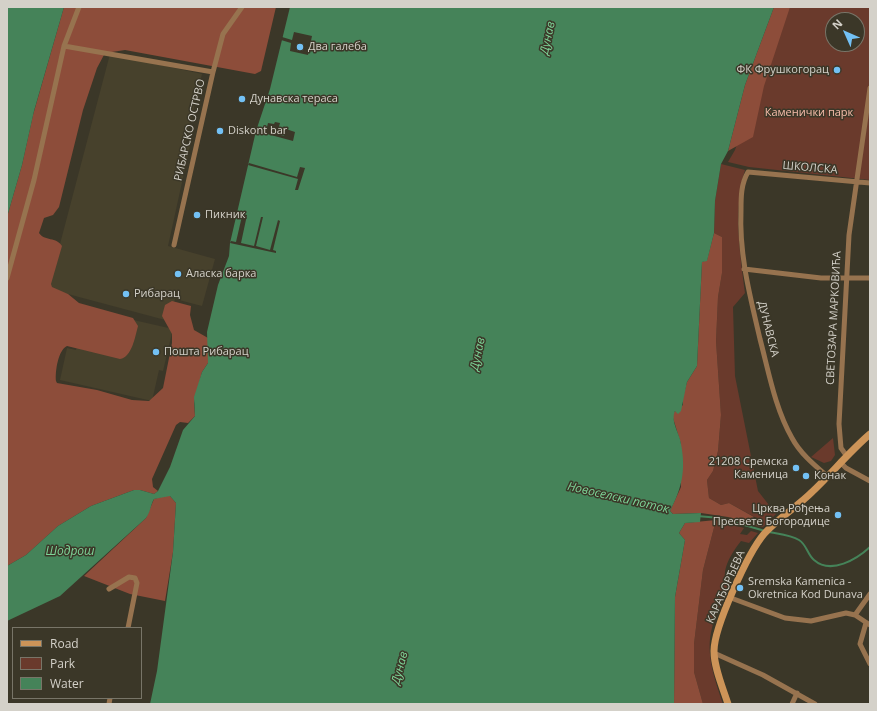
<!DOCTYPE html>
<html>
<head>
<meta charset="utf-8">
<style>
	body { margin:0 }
	#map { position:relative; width:877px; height:711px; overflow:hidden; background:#3b3728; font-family:"Open Sans",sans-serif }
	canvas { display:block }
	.frame { position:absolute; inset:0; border:8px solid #d4d1c9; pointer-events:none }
	.legend { position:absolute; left:12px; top:627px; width:130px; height:72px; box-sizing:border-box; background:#3b3728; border:1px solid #787568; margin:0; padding:5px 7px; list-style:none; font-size:12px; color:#d4d1c9 }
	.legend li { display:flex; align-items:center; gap:8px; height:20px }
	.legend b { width:20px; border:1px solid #787568 }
	.north { position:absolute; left:825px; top:12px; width:40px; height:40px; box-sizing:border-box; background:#3b3728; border:1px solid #787568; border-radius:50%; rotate:315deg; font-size:11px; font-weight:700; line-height:16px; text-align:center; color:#d4d1c9 }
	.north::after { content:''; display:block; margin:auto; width:14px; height:18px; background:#73c1f5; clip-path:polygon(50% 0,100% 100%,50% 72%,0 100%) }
</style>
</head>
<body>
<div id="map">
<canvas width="877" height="711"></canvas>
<div class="frame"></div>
<ul class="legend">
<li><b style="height:5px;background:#cd9458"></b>Road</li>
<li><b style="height:11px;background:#6a3a2c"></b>Park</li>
<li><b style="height:11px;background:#458359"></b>Water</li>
</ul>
<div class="north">N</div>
</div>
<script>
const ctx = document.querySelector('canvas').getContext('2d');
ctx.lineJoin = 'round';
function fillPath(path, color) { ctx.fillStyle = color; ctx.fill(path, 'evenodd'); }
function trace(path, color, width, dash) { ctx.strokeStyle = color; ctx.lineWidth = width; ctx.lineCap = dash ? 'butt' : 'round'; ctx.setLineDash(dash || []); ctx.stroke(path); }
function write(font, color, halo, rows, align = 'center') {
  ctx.font = font + ' "Open Sans",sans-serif'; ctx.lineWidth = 3; ctx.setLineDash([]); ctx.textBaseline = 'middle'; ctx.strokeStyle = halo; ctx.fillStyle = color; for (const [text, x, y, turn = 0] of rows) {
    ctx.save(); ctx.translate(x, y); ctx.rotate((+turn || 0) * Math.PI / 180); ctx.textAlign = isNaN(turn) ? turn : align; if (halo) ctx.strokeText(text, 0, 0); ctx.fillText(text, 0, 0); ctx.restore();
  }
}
const built = new Path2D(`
	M110,54L202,74L185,144L190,146L168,246L215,259L202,306L175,299L169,321L34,285L60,244Z
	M85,309L173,329L163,371L159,370L152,401L60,380L67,348L76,350Z`);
const green = new Path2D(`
	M783,7H870V180L749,167L728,162L735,150ZM833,20H857V44H833Z
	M721,164L745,170C733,209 740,253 745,293L733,307L735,376L758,491L776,514L763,527L755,526L760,520L729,503L721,505L709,498L707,480L713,471L718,451L721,415L716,341L718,297L722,273V237L714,233L715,201Z
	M833,438L835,455L831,461L824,463L811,457Z
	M716,520L744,528L740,534L747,535L751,531L758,533L749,543L741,541C731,554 719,572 728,587C723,601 715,614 712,628C705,654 715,680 723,704H703L694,672V644L703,570Z`);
const forest = new Path2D(`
	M64,7H276L261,71L255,74L125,50L105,53L97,68L83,110L59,207L53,215L44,218L39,233C44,241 57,237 62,246L51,284L52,287L68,294L79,303L133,318L138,326C135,337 132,357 120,359L67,346C58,350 55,372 56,381L57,383L97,390L132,400L149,401L163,388L172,343V334L162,316L165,305L172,301L191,306L190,315L194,330L208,338V363L202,372L194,403L195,416L188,423L180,422L176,425L152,479L153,487L158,491L154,494L140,490H134L91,506L58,526L26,555L7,566V217L22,165L33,115Z
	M774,7H790L764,86L753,137L728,151L745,85Z
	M714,233L722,237V273L718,297L716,341L721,415L718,451L713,471L707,480L709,498L721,505L729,503L754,517L747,523L728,517L701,513L673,514L670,511L681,487V444L673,418V413L683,405V397L687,382L697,366L702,262L707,260Z
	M164,496H170L176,503L173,552L165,601L130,594L84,576L146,518L154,499Z
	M716,520L703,570L694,644V672L703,704H674L675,597L685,540L679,533L685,523Z`);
const water = new Path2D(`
	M7,7H64L34,111L22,165L7,217Z
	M290,7H774L745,85L728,151L721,164L715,201L714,233L707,261L702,262L697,366L687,382L681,411L678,414L675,411C670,421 680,434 681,444C686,470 682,488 670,511L673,514L701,513L700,522L685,523L679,533L685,540L675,597L674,704H150L157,671L173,552L176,503L170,496L154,499C150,506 151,511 146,518L60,596L7,621V566L26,555L58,526L91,506L134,490H140L154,494L158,491L170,467L183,430L195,416L194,397L202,372L208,363L207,332L218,285L229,256L230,243L256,131L270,89Z`);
const pier = new Path2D(`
	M294,32L312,36L308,55L290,51L291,43L281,40L282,37L292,40Z
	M275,122L280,123L277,134L284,136L286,129L295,132L293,141L256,131L257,129L266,131L268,123L274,124Z
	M249,163L297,177L300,167L305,168L298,190H295L298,179L248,165Z
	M238,212L247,215L241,243L254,246L261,217H263L256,246L270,250L278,220L280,221L273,250L276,251V253L230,243L231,241L236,242L242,216L237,215Z`);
const stream = new Path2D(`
	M697,516L720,518L765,531
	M769,532C779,534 791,535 799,540C807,545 807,554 814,560C831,575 857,559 870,547`);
const street = new Path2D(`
	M64,46L213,72L174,245
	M213,72L223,34L242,7
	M744,269L821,278H870
	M7,278L34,180L64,46L79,7
	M846,455L841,448L839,424L849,235L870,88
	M840,462L846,468L870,481
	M827,476C813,464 800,453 792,438C775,408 769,373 760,339C750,296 739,255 741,210C741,197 741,184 748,172L870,183
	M109,589L129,577L135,578L137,583L128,628
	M731,598L785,618L811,621L846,613L855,615L870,625
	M855,615L870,594
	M866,623L860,644L870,664
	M714,653L763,675L815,704
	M109,704L110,698
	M792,704L797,693`);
const secondary = new Path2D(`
	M728,704C723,688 714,668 714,651C714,627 748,553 764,534C778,518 797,507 812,492C832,473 849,452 870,434`);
const markers = [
	[300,47,4,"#73c1f5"],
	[837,70,4,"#73c1f5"],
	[242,99,4,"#73c1f5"],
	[220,131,4,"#73c1f5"],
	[197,215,4,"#73c1f5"],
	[178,274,4,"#73c1f5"],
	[126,294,4,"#73c1f5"],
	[156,352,4,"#73c1f5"],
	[796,468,4,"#73c1f5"],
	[806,476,4,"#73c1f5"],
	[838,515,4,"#73c1f5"],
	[740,588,4,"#73c1f5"]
];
const poiNames = [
	["Два галеба",308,47],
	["ФК Фрушкогорац",829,70,"right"],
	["Дунавска тераса",250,99],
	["Diskont bar",228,131],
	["Пикник",205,215],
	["Аласка барка",186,274],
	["Рибарац",134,294],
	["Пошта Рибарац",164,352],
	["21208 Сремска",788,462,"right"],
	["Каменица",788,475,"right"],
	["Конак",814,476],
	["Црква Рођења",830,509,"right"],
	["Пресвете Богородице",830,522,"right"],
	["Sremska Kamenica -",748,582],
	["Okretnica Kod Dunava",748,595]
];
const parkNames = [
	["Каменички парк",809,113]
];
const streetNames = [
	["РИБАРСКО ОСТРВО",190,130,-77],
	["ШКОЛСКА",810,168,5],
	["СВЕТОЗАРА МАРКОВИЋА",834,318,-87],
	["ДУНАВСКА",768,329,76],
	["КАРАЂОРЂЕВА",726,587,-66]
];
const waterNames = [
	["Дунав",548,38,-78],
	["Дунав",478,354,-78],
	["Новоселски поток",618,498,13],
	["Шодрош",70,552],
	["Дунав",400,668,-75]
];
fillPath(built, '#47412c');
fillPath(green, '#6a3a2c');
fillPath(forest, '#8d4d3a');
fillPath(water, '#458359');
fillPath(pier, '#3b3728');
trace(stream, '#458359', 2);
trace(street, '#97734f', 5);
trace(secondary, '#cd9458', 7);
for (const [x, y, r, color] of markers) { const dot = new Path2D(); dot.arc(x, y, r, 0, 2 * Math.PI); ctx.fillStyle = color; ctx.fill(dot); trace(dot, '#3b3728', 1.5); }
write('11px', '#d4d1c9', '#3b3728', poiNames, 'left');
write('11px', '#f8bdab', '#3b3728', parkNames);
write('11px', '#d4d1c9', '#3b3728', streetNames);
write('italic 12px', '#7dd598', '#3b3728', waterNames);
</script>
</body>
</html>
